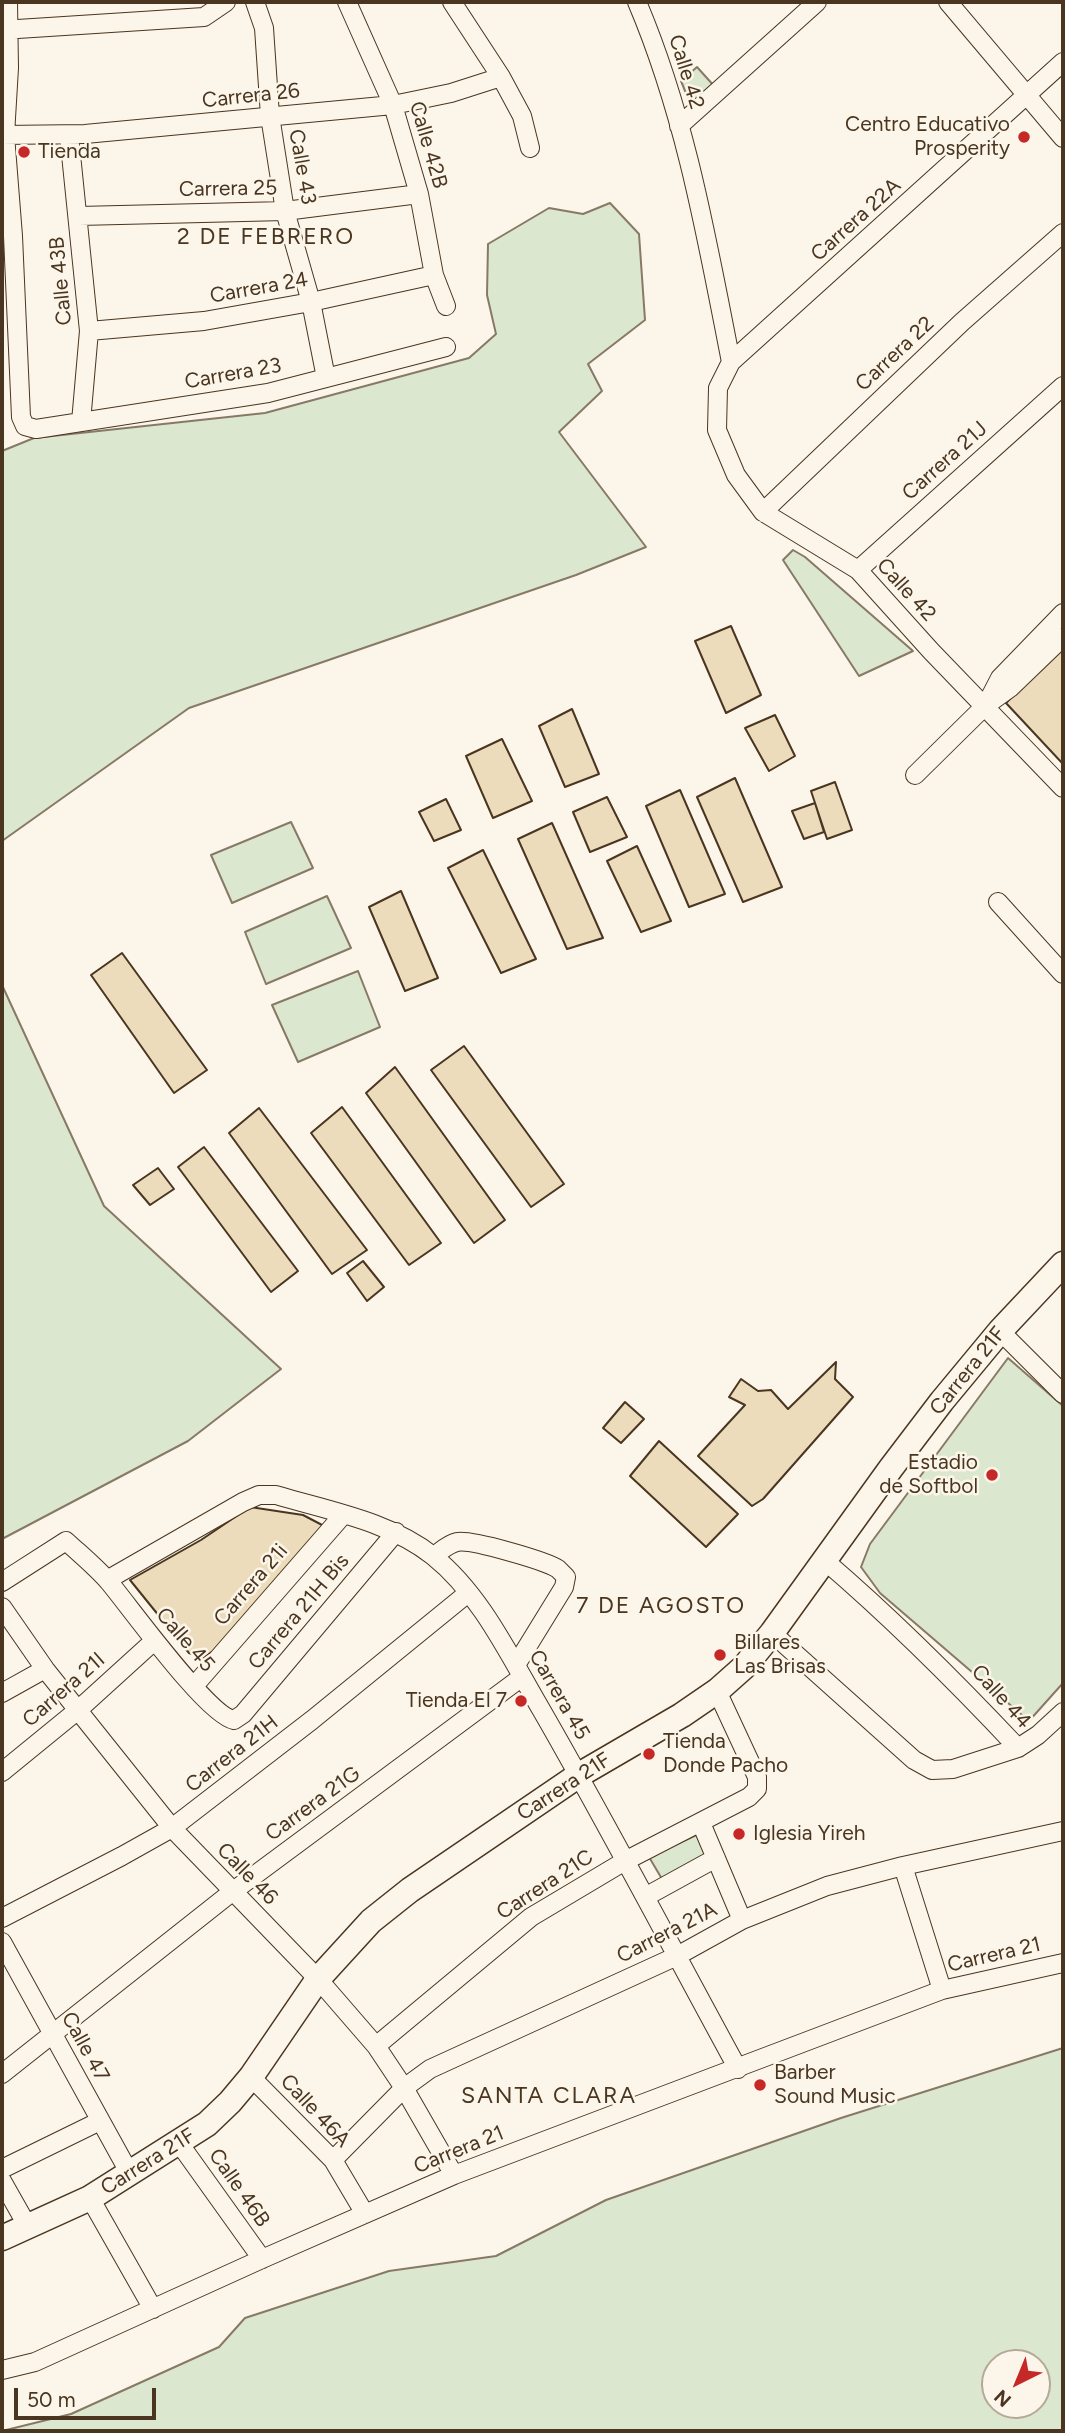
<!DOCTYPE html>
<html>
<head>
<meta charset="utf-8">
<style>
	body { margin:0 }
	#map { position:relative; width:1065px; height:2433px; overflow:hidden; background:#fbf6e9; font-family:Figtree,sans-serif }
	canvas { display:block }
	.frame { position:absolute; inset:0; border:4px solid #4a3520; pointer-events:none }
	.north { position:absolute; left:981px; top:2349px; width:70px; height:70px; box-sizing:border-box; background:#fbf6e9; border:2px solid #b4a999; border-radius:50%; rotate:223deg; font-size:19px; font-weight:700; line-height:28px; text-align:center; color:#4a3520 }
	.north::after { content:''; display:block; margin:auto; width:24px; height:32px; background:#c62828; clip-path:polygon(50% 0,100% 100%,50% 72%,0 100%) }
	.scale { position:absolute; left:14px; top:2388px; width:142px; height:32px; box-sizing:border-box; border:4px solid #4a3520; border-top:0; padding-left:9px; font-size:21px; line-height:24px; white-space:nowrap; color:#4a3520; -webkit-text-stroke:5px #fbf6e9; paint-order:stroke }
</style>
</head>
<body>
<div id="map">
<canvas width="1065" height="2433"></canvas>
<div class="frame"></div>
<div class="north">N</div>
<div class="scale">50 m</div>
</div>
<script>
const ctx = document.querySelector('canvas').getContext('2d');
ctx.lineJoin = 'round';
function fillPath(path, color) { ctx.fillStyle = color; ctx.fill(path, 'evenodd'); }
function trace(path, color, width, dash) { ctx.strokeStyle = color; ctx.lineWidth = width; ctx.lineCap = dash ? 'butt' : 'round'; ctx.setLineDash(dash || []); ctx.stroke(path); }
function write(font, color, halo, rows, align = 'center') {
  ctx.font = font + ' Figtree,sans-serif'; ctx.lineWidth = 5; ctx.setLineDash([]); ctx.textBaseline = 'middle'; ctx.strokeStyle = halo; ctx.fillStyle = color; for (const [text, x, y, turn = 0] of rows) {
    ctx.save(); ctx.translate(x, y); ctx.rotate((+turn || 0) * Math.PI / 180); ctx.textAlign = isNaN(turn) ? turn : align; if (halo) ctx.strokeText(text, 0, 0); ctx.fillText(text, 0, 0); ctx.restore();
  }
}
const green = new Path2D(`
	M697,67L715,87L692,108L681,81Z
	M610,203L639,234L645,320L588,364L602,391L559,432L646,547L576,575L189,708L2,841V451L34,438L265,413L469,358L496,334L487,295L488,244L549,208L583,214Z
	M793,550L805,557L913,651L859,676L783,560Z
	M291,822L313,868L232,903L211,855Z
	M327,896L351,948L266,984L245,932Z
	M358,971L380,1027L298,1062L272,1005Z
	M2,985L104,1206L281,1369L188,1441L2,1539Z
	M1008,1358L1063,1406V1683L1029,1721L880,1593L861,1567L870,1544Z
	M703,1832L712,1852L662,1879L649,1857Z
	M1063,2048V2431H2L71,2414L219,2347L245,2318L389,2271L496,2256L606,2200L841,2118ZM995,2363H1037V2405H995Z`);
const building = new Path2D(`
	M731,626L761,695L726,713L695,641Z
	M1063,647V764L1006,703Z
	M572,709L599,774L565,787L539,726Z
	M775,715L795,756L769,771L745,728Z
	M502,739L532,801L493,818L466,756Z
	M735,778L782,887L743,902L697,797Z
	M835,782L852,830L827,839L811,791Z
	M680,790L725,894L689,907L646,806Z
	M607,797L627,837L590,852L573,812Z
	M446,799L461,830L434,841L419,812Z
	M815,803L824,832L804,839L792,811Z
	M552,823L603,938L567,949L518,839Z
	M637,846L671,921L641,932L607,861Z
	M483,850L536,959L501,973L448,868Z
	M401,891L438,978L405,991L369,907Z
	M122,953L207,1070L174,1093L91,975Z
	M464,1046L564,1184L531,1207L431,1070Z
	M395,1067L505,1220L474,1243L366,1093Z
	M342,1107L441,1243L409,1265L311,1133Z
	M259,1108L367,1250L332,1274L229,1133Z
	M204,1147L298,1271L271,1292L178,1167Z
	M158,1168L174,1189L150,1205L133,1185Z
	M363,1261L384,1287L367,1301L347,1273Z
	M836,1362L835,1379L853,1397L763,1499L752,1506L698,1456L745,1405L729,1397L741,1379L758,1391L771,1390L788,1409Z
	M625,1402L644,1419L621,1443L603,1428Z
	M659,1441L738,1514L706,1547L630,1476Z
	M250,1507L303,1515L324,1526L219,1647L203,1658L189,1653L130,1580L201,1540Z`);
const street = new Path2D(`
	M8,2L9,68L5,135L13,236L21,417L25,426L36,429L268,393L446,347
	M255,2L264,28L270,116L285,211L311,302L326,378
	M347,2L393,105L419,194L434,275L446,306
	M452,2L501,77L522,116L530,148
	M637,2C686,117 707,240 731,362
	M948,2L1063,138
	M2,30L204,17L226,2
	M1063,62L731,362L718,388L717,430L736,475L763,512L858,570L931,651L1063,788
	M679,126L817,2
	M2,135L85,134L393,105L451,93L501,77
	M69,135L89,331L81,422
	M79,216L285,211L419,194
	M89,331L204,321L311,302L434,275
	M763,512L962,322L1063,233
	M858,570L1063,386
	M987,703L1000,678L1063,613
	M915,775L985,706L1010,688L1063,637
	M998,902L1063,974
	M1000,1331L1063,1394
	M434,1556C441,1551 448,1544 457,1542C471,1539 546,1561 558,1569C561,1572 563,1574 566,1577L564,1587L516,1665
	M824,1560C893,1619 956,1682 1018,1748
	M107,1580L243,1502L259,1495H276C329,1511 389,1521 433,1556C482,1595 511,1659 542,1711C610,1829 673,1950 738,2069
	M2,1582L66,1541C80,1554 96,1567 109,1582C130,1607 208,1716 234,1720L243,1714L396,1532
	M2,1607L45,1669L172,1828L318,1979L376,2046L404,2088L454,2175
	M772,1633L914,1760L932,1770L953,1769L1018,1748L1038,1735L1063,1712
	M194,1686L343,1515
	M2,1693L45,1669
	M2,1772L78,1710L154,1641
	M701,1823L742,1920
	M903,1866L942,1990
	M645,1897L716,1858
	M2,1918L122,1856L172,1828L312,1720L468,1593
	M2,1942L130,2174
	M376,2046L531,1917L625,1861L749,1797L757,1789V1777L717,1691
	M2,2074L232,1892L522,1677
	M251,2077L333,2160L365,2214
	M179,2143L262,2259
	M333,2160L404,2088L430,2069L677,1956L742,1920L827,1886L903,1866L1063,1831
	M2,2169L100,2121
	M2,2181L28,2227
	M90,2198L153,2309
	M2,2370L35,2362L262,2259L454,2175L942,1990L1063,1963`);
const secondary = new Path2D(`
	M2,2238L90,2198L207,2124L230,2102L251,2077L318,1979L371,1921L410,1890L579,1775L682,1715L717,1691L744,1667L772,1633L891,1468L942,1401L1000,1331L1063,1264`);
const markers = [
	[1024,137,7,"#c62828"],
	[24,152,7,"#c62828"],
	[992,1475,7,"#c62828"],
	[720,1655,7,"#c62828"],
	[521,1701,7,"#c62828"],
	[649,1754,7,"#c62828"],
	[739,1834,7,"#c62828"],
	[760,2085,7,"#c62828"]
];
const streetNames = [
	["Calle 42",686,72,73],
	["Carrera 26",251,96,-6],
	["Calle 42B",428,145,74],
	["Calle 43",302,167,80],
	["Carrera 25",228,189,-1],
	["Carrera 22A",856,220,-42],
	["Calle 43B",61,281,-95],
	["Carrera 24",259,288,-10],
	["Carrera 22",895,354,-43],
	["Carrera 23",233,374,-10],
	["Carrera 21J",945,461,-42],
	["Calle 42",906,590,48],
	["Carrera 21F",968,1371,-51],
	["Carrera 21i",251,1585,-49],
	["Carrera 21H Bis",299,1612,-50],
	["Calle 45",185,1640,49],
	["Carrera 21I",64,1690,-41],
	["Carrera 45",559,1695,60],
	["Calle 44",1001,1697,48],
	["Carrera 21H",232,1754,-38],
	["Carrera 21F",564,1787,-33],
	["Carrera 21G",313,1804,-36],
	["Calle 46",247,1874,46],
	["Carrera 21C",545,1885,-33],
	["Carrera 21A",667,1933,-27],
	["Carrera 21",994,1955,-13],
	["Calle 47",85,2047,61],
	["Calle 46A",315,2111,47],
	["Carrera 21",459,2150,-22],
	["Carrera 21F",148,2162,-32],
	["Calle 46B",239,2188,55]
];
const poiNames = [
	["Centro Educativo",1010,125,"right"],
	["Prosperity",1010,149,"right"],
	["Tienda",38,152],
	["Estadio",978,1463,"right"],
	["de Softbol",978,1487,"right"],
	["Billares",734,1643],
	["Las Brisas",734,1667],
	["Tienda El 7",507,1701,"right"],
	["Tienda",663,1742],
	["Donde Pacho",663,1766],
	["Iglesia Yireh",753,1834],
	["Barber",774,2073],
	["Sound Music",774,2097]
];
const neighbourhoodNames = [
	["2 DE FEBRERO",266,237],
	["7 DE AGOSTO",661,1606],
	["SANTA CLARA",549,2096]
];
fillPath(green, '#dce7d0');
trace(green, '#887966', 2);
fillPath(building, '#ecdcbc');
trace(building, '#4a3520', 2);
trace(street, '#4a3520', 20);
trace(secondary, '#4a3520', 27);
trace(street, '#fbf6e9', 18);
trace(secondary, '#fbf6e9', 24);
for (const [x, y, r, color] of markers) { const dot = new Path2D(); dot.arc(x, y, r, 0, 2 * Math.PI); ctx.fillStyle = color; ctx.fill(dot); trace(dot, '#fbf6e9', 2.5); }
write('21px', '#4a3520', '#fbf6e9', streetNames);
write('21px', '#4a3520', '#fbf6e9', poiNames, 'left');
ctx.letterSpacing = '2px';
write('23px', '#4a3520', '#fbf6e9', neighbourhoodNames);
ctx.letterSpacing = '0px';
</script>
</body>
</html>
